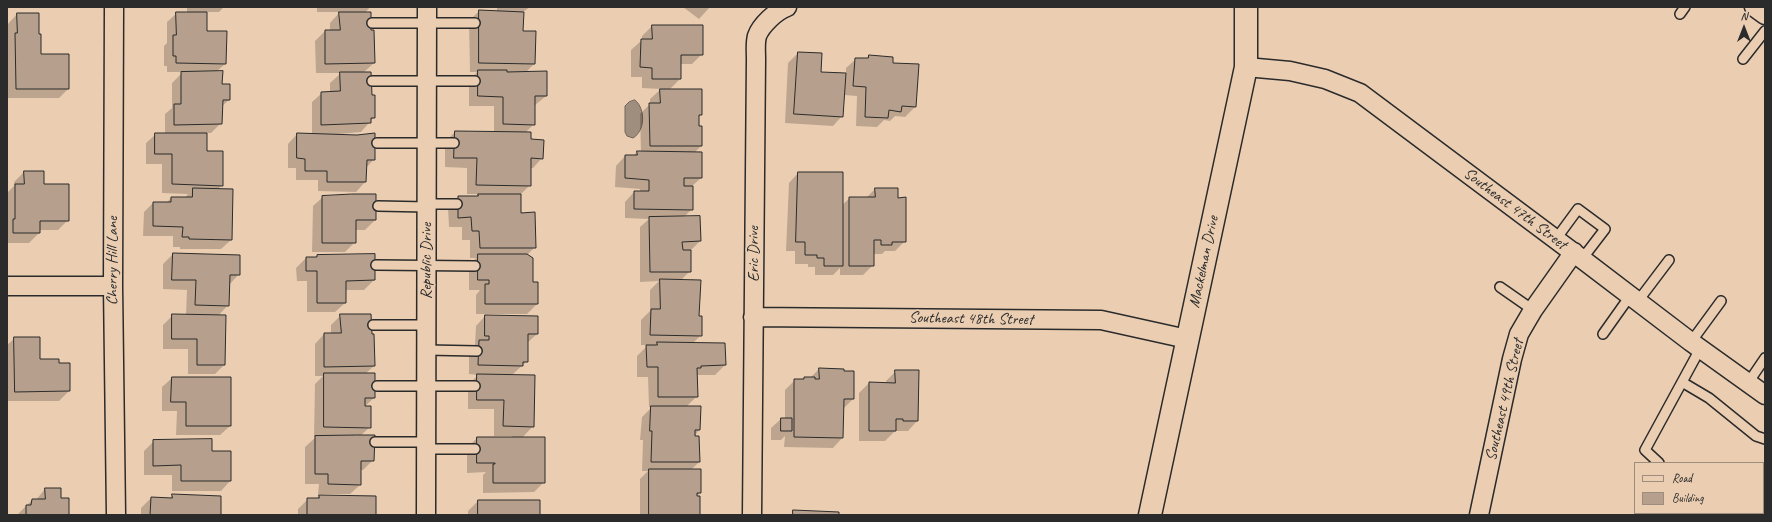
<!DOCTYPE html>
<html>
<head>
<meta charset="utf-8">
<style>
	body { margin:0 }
	#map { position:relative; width:1772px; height:522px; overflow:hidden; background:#ebceb2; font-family:Caveat,sans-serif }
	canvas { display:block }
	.frame { position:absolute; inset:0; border:8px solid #2b2b2b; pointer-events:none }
	.legend { position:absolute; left:1634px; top:462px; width:130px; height:52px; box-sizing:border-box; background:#ebceb2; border:1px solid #9e8d7c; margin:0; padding:5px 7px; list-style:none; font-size:12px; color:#2b2b2b }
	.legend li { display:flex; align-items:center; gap:8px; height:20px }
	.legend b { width:20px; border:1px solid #9e8d7c }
	.north { position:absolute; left:1724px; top:8px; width:40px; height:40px; -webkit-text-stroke:3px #ebceb2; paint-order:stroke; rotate:0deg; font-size:11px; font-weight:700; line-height:16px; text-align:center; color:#2b2b2b }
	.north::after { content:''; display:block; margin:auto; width:14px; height:18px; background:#2b2b2b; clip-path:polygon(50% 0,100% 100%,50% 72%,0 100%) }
</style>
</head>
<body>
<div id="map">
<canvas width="1772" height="522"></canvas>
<div class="frame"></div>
<ul class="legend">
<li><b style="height:5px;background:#ebceb2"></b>Road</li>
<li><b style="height:11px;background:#b6a08d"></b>Building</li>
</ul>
<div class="north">N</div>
</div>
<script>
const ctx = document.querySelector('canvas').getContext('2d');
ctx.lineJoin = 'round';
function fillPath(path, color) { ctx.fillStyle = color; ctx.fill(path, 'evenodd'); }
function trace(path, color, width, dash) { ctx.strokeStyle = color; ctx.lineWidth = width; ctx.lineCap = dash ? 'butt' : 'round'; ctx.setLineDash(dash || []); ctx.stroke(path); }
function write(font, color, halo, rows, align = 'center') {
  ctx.font = font + ' Caveat,sans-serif'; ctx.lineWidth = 3; ctx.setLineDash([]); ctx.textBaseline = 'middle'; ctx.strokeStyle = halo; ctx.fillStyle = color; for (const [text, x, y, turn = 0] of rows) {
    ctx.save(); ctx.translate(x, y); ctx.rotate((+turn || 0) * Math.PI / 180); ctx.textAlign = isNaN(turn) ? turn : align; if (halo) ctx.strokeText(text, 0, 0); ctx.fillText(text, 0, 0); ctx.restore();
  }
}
const water = new Path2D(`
	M635,100C646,109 645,131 633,138L627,136L625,132V106L629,102Z`);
const shadow = new Path2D(`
	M187,7H224L219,12H206V32L225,64L216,72L221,85H229V100L221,107V123L211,133H206V152L222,185L217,190L231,240L221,249H180V247H173V236H143L144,212L153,203H166L171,198H185L188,194L162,193V164H146V143L156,134H165V114L172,108V83L183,72H167V66H164V46L167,43V22L177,13H187Z
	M317,7H370L365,13L370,31L374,63L363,73L371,96L374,117L361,132L339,134V135L374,159L366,168L365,182L356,192L318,191V180H296V168H288V144L297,134H312V102L322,93L330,92V83L341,73H316L315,41L325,31H330V23L340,12H317Z
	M497,7H530L523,12L522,32H534V64L525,73L546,96L534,106V124L525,133L542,158L533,168H530V185L520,195V214L535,247L527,255L532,283H537V304L527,314H476V295L480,290H469V265L476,258H470V240H462V227H449L448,207L458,197L479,196V194H467V168L445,167V142L455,132L494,133V106H469V81L477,72H470L469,21L479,11L497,12Z
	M683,7H710L699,19Z
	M17,14L40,55L68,89L59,98H7L8,24Z
	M652,26L702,54L692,64H680V79L669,90L701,114L698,117L701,146L694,153L701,178L692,186V209L684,217L700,241L690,251V271L681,280L698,317L701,335L692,344L725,365L715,375H697V396L686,407L699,430L694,437H698L699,462L691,470H700V493L696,497L699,515H640V479L648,471H642L643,440H640L642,417L652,407H649L648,377H637V356L648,345H641V320L650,311V290L659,281L640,282V227L649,219L625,218V202L634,192H640V189L615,187L616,166L625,156H633L637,152H641L640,114L650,104V99L661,89L642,88V77H631V50L642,40V36Z
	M798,53L820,73L846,74V68L856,59H866L869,56L892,63L918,65L915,107L905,117L895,116L890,121L884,120L877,127L856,126L857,96L844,95L842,116L833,126L785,123L788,63Z
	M24,172L43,185L68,220L58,230H39V233L29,243H7V193L14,186V182Z
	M798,173L842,205L850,198H866L875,189L897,199L905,241L895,251H885L882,254H873V265L863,275H840V268L833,275H815V267H808V264H795V251H786L789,183Z
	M375,195V220L365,230H355V242L345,252H312L313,206L323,197Z
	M173,254L239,274L229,285L228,305L218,316L224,365L215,374H188V349H163V325L173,315H186L187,290L163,289V264Z
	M317,256L374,280L364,290H345V303L335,312H307V281H297L296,268L306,258H315Z
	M341,315L374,366L365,374L374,398L364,407L370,427L360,436L373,460L363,470H360V485L350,494H318L319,484H305V447L316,437H314L315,384L323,376H315V344L324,334H331V325Z
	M485,316L537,334L527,343V361L512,375L533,426L522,438L544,482L534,492L483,493V475L486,472L467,473V448L477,438H512V436H494V409H468V385L478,375L469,374V351L475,345L476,326Z
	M15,338L39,360L58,364H69V391L59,401H7V345Z
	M819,369L853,399L843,409L842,438L833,448L784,447L785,436L781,440H771V428L781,419H785V390L795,380L810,378Z
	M896,371L917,421L908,431H895L885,441H859V393L869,383L886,384V381Z
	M172,378L230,426L220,435H176L177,411H162V387Z
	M154,441L211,452L230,481L221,491H172V475H144V451Z
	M45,489L60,499L68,515H17L32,500H36Z
	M173,495L220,515H141V508L151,498L169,499Z
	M319,496L375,515H298V509L308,499H316Z
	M478,501L539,515H468V511Z`);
const building = new Path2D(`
	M479,10L524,12L523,31H536L535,64L479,63Z
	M176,12H207V31H227L226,64L176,63V56H173V35H176Z
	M339,12H371V30H374L375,63L325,64V30H340Z
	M17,13H39V34H41V54H69V89H16L15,33H17Z
	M652,25H703V55H681V79H652V68L640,67L641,39H652Z
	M798,52L822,53L821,72L846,73L843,117L794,114Z
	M869,55L893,57V63L919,64L916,107L902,106L901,112L889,110L888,118L865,117L866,87L853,86L855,58H868Z
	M478,70H507V72L547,71V96H535V125L503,124V97L478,96Z
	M223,71L222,84H230V100H223L222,124L174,125V104H181V72Z
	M340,72H371L372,95H375V118H371V123L321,125V92L340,91Z
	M660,89H702V115H699V126H702V146H650L649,103H660Z
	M455,131L531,132V139L544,140L543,159L531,158V186L476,185L477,158H454Z
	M155,133H207V151H223V186L172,184V154H155Z
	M297,133L357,135L375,133V160H367L366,182H327V171H305V159L297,158Z
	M637,151L702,152V178H684V186H693V210L634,209V191H649V180L625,178V155H637Z
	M24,171H44V184H69V221H40V233H13V219H15V184H24Z
	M798,172H843V266H824V258H817V255H805V242H796Z
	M193,188L233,189L232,240L189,239V237H182L183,227L153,226V202H171V197H192Z
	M875,188H898V198L906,197V242H892V245H881V240H874V266H849V197H875Z
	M352,194H376V220H356V243H322V196Z
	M478,194H521V213L535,212L536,248H480L479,231H472L471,217L458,218V196H478Z
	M700,216L701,241L682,242L683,250H691V272H650L649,217Z
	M173,253L240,255V275H230L229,306L195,305L196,280H172Z
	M375,254V280L346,281V303H317V271H306V257H317V255Z
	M478,254H527L533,258V282H538V304H485V284H489V280H478Z
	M660,279L701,280L699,316H702V336L650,335L651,309H660Z
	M172,314L226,315L225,365H197V339H172Z
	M340,314H371L372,334H374L375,366L324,367V333H341Z
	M485,315L538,316V334H528V362H523V366L478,365L479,340H489V336H485Z
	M14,337H40V359H59V363H70V391L15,392Z
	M657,342L725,343L726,365L701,366V368H697L698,397H658V367H647L646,345H657Z
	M819,368L844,369V371H854V399H844L843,438L794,437V379H804V377H815V379H819Z
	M895,370H919L918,421H903V419H896V431H869V382L895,383Z
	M324,373H375V398H365V406H371V428L324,427Z
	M477,374L535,375L534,427L503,426L504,400H477Z
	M172,377H231V426H186V402H171Z
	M651,406H701L700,430H695V436H699L700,462H651L652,431H650Z
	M781,418H792V431H781Z
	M357,435H375L374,461H361V485L328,484V474H315V436Z
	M477,437H545V483H493V464H495V463H477Z
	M212,439V451H231V481H181V465L153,466V440Z
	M649,469H701V493H697V496H700V515H649Z
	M45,488H61V498H69V515H26V505H31L32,499H45Z
	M172,494L221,496V515H150L151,497L172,498Z
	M319,495L376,496V515H307V498H319Z
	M478,500H540V515H478Z
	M793,510L839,512V515H793Z`);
const service = new Path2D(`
	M1680,14L1685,7
	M372,23H475
	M1743,59L1765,31
	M372,81H475
	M377,143H454
	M427,204H457
	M378,206L427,207
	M1556,239L1578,209L1605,229L1582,259
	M376,265L475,266
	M1500,287L1533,310
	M1638,301L1669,260
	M373,325H427
	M1603,334L1630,296
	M1691,342L1721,301
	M427,350L477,351
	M1682,382L1709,398L1756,436L1765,439
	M1748,383L1765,358
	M377,386H475
	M375,442H426
	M426,449H475
	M1659,463L1645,450L1700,349`);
const minor = new Path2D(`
	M114,7L113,286L116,515
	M1754,7L1765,15
	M1246,67L1290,71L1325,79L1360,93L1582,259L1691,342L1765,395
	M7,286H113
	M753,317L1101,320L1187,339
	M426,515L427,7
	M752,515L756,59C756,52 755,43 757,36C761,25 776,11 787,7
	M1479,515L1512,359L1519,334L1533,310L1574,252`);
const tertiary = new Path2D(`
	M1150,515L1246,67V7`);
const streetNames = [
	["Southeast 47th Street",1515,209,37],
	["Eric Drive",754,254,-90],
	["Cherry Hill Lane",113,261,-90],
	["Republic Drive",427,261,-90],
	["Mackelman Drive",1204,262,-78],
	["Southeast 48th Street",971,319,1],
	["Southeast 49th Street",1505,400,-77]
];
fillPath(water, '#9f8d7d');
trace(water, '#71665c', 1);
fillPath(shadow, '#0003');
fillPath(building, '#b6a08d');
trace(building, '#2b2b2b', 1);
trace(service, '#2b2b2b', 12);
trace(minor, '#2b2b2b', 21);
trace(tertiary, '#2b2b2b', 25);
trace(service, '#ebceb2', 9);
trace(minor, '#ebceb2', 18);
trace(tertiary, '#ebceb2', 22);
write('16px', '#2b2b2b', '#ebceb2', streetNames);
</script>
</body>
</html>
